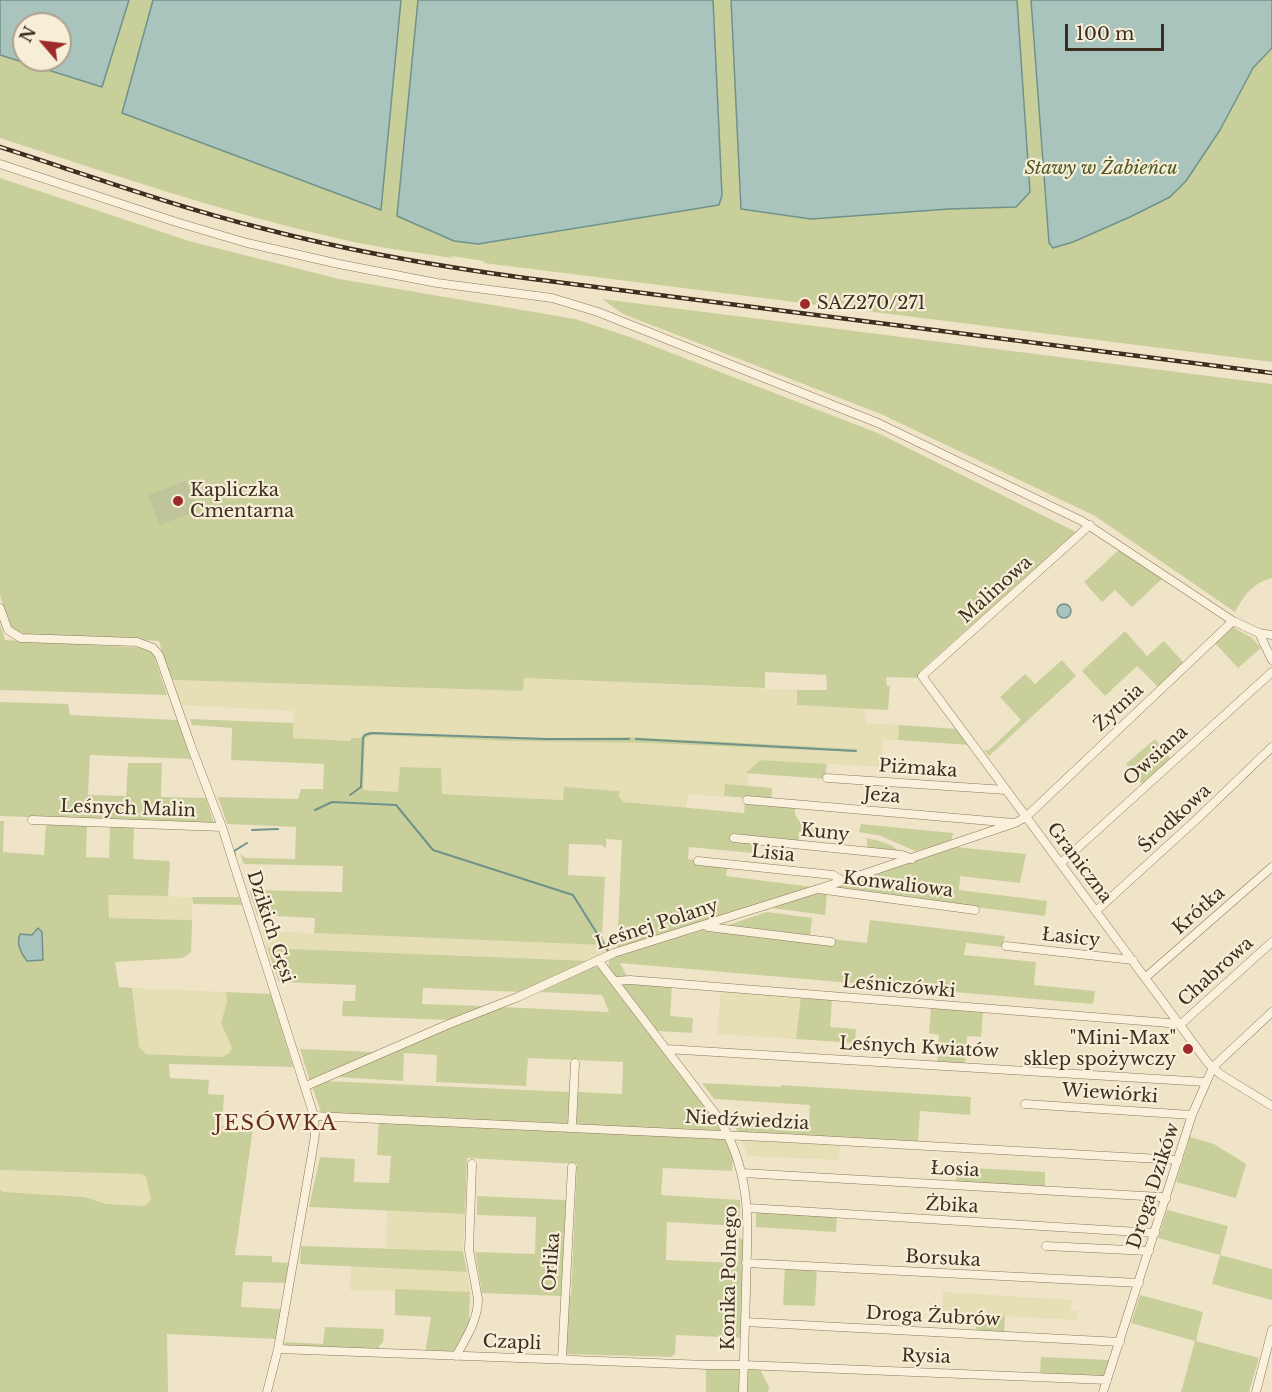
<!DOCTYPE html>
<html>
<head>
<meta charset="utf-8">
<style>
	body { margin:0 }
	#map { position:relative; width:1272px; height:1392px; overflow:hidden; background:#f0e4c8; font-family:"Libre Baskerville",serif }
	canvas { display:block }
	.north { position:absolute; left:12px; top:12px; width:60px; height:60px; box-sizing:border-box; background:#f7eed8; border:2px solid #ada18e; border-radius:50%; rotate:298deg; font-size:16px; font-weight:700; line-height:24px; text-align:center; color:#3d2e20 }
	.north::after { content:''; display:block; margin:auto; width:21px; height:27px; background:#9e2a2b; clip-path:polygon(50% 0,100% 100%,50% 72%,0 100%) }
	.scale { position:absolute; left:1065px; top:24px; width:99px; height:27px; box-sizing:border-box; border:3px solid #3d2e20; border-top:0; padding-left:8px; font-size:18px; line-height:21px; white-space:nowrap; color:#3d2e20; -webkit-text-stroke:4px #f7eed8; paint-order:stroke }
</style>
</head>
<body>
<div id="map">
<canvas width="1272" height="1392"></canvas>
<div class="north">N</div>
<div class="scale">100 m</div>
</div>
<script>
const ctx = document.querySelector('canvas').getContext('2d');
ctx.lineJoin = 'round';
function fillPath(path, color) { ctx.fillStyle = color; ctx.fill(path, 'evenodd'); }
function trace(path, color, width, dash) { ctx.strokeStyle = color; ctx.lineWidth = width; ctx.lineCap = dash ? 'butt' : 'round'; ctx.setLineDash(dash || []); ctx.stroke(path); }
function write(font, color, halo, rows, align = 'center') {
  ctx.font = font + ' "Libre Baskerville",serif'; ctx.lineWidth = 4.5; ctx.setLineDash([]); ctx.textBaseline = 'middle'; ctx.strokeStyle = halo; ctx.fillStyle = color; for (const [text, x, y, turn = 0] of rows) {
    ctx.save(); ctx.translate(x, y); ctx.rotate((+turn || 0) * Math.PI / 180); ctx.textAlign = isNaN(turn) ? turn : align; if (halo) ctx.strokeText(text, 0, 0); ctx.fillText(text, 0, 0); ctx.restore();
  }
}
const farmland = new Path2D(`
	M524,678L797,690V705L865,708L866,723L899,725L898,740L883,739L881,767L760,760L747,773H749L748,786L725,784L724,797L688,794L686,808L624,802L619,797V791L565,787L563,800L442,794L440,768L400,767L398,792L362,790L365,738L373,735L508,741L647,743L856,752L630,737L547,738L369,732L361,738L351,741L292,738L293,711L181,705L173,680L522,691Z
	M107,895L192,897V920L109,918Z
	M261,931L602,945L607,953L591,961L267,948Z
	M132,988L226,992L227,1002L221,1023L232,1048L229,1053L222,1057L146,1054L139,1047Z
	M721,990L801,996L796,1039L717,1034Z
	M741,1137L840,1142L839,1160L747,1156Z
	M0,1170L142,1174L146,1177L151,1199L145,1206L106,1204L85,1197L4,1192L0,1190Z
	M387,1210L465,1214L463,1251L386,1248Z
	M351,1267L467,1272L470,1292L350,1290Z
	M943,1292L1072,1300L1071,1311H1078L1077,1320L942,1313Z`);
const green = new Path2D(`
	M0,0H1272V362L484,263V261L451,256L452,258C413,252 374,247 336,238C222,212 111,174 0,138ZM24,24H60V60H24Z
	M0,178L189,241L339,279L575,319L630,337L880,434L1076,532L920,671V678L886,677L887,686H890L888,710L797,705V690H827L826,675L765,672V688L524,678L523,691L173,680L165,664L159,641L19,634L9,627L0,595Z
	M602,299L1272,384V578C1253,583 1244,595 1235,612L1095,516L881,414L623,314Z
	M1121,548L1163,578L1132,607L1115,590L1102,602L1084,582Z
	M0,624L5,640L147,648L153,653L167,695L0,690Z
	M1231,626L1252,638L1261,648L1238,668L1214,642Z
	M1125,631L1147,656L1164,641L1184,663L1159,688L1137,666L1105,696L1082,671Z
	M1062,660L1076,676L989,756L984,750H989L1021,720L1000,697L1025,674L1035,684Z
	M0,702L68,704L70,715L177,720L191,759L90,755L88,795L126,796L128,763H162L161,797L206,798L214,824L0,816Z
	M190,719L293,723V738L351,741V738H361L363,734L369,732L547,738L630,737L857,749L856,752L647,743L508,741L373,735L365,738L363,790L398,792L400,767L441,768L442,794L563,800L564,787L619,791V797L624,802L744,813L745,802L795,807C793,826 812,826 827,830V834L799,832V844L754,841L753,853L689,847L688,859L728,865L726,876L813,887L617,950L622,840L606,839V849L602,845L569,844L568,875L605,877L602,936L611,952L607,953L602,945L314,933L315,918L257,915L249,890L342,892L343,866L244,864L240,854L246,858L295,859L296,827L227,824L218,797L298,799L301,789H323L324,764L231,760L232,728L192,725Z
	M899,725L958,729L970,745L898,740Z
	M1155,739L1171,759L1142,784L1126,764Z
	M760,760L827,764L825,779L746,773Z
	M725,784L772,788L771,800L724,796Z
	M0,821H4L3,852L44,855L46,822L87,824L86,857L109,858L110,825H134L133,859L170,861L168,896L108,895L109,918L192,920L191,952L183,958L115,962L119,987L132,988L139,1047L146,1054L222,1057L229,1053L232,1048L221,1023L227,1002L226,992L271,994L293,1067L169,1064L170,1078L209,1080L208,1094L224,1095L222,1126L253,1128L235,1255L272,1256V1262L289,1263L285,1283L243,1282L241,1307L281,1309L276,1339L167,1334L168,1392H0V1190L4,1192L85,1197L106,1204L145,1206L151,1199L146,1177L142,1174L0,1170ZM35,930L42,932L43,953L20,934L32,935Z
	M861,824L953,833L951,842L915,851L881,836L859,832Z
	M867,838C881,841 891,844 902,853L867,851Z
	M955,847L1026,854L1020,883L960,876L959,890L1047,901L1045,916L829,888Z
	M813,892L827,894L825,915L772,908Z
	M192,897H239L242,905L193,904Z
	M767,912L812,918L810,937L722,927Z
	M870,920L1005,936L1002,947L966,943L964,955L1036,962L1034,985L1095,991L1093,1004L620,963L628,978H618C609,974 607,966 610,957L616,955L703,930L831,944L832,939L867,943Z
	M267,948L591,961L523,992L423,988L422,1004L486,1006L450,1020L342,1016L343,1001H355L356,985L279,982Z
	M590,965L599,967L614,985L619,996L645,1024L713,1117L721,1133L577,1126L575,1124V1109H577L578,1092L622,1094L623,1062L528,1058L526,1086L436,1082L437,1055L404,1053L403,1081L335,1077L387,1053L501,1007L609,1012L602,995L541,992Z
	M630,982L672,986L670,1016L693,1018L692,1033L657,1031L654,1029L621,985Z
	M801,996L832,999L830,1027L856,1029L855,1043L796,1039Z
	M931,1007L983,1012L981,1037L967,1036L965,1064L937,1063L939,1035L929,1033Z
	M300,1049L375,1052L310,1081Z
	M325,1081L570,1092L569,1121L565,1125L321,1112L312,1086Z
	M702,1083L781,1087V1085L971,1097L970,1115L920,1111L918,1143L740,1134L728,1118L809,1122L810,1105L714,1099Z
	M379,1121L590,1133L599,1131L726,1137L733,1155L732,1171L663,1168L661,1195L740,1200V1226L667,1222L666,1260L738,1263L739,1237L743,1240L741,1338L676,1335L675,1354L671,1357L565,1354L567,1296H571L577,1164L467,1158L465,1214L309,1207L320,1157L355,1159L354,1182L389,1183L391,1156L377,1155Z
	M1190,1137L1214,1144L1246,1164L1236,1198L1176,1182Z
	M956,1167L1045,1172V1188L956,1183Z
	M477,1196L566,1200L561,1296L482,1293L475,1252L535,1254L536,1217L477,1215Z
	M756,1210L837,1215L836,1232L756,1227Z
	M1167,1210L1228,1226L1220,1255L1272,1269V1300L1212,1284L1220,1255L1158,1238Z
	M301,1246L463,1251L467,1272L300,1264Z
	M785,1267L817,1269L815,1306L783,1305Z
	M395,1289L470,1292L469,1318H472L455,1352L425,1353L431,1317L395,1315Z
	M1140,1295L1203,1312L1196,1341L1259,1358L1249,1392H1181L1195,1341L1131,1323Z
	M977,1315L1005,1316L1004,1333L976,1332Z
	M325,1327L384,1329L383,1342L379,1346V1351L285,1347V1342L323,1344Z
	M1041,1357L1109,1360L1103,1378L1040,1375Z
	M750,1367H759L769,1387L768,1392H746L747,1370Z
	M706,1368H737L740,1371L741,1392H706Z`);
const cemetery = new Path2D(`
	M186,481L197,511L159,525L148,495Z`);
const water = new Path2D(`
	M0,0H129L102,87L0,55ZM24,24H60V60H24Z
	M153,0H401L381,210L122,113Z
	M418,0H713L722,195L719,205L478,244L454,241L397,216Z
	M731,0H1017L1030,192L1016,207L949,209L811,219L741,209Z
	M1031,0H1272V48L1253,68L1220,130L1186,181L1170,197L1130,217L1073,242L1053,248L1049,243Z
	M1057 611a7 7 0 1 1 14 0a7 7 0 1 1-14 0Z
	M38,928L42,932L43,960L27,961C21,954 16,943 20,934L32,935Z`);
const stream = new Path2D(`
	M636,739L856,751
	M350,795L361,787L363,738L365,735L371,733L546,739H629
	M315,810L332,802L396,805L433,850L573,895L608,951
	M252,830L278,829
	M235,856L234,851L247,843`);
const minor = new Path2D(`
	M0,164L176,222L247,243L339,264L437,283L552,298L598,312L878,423L1082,521L1233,621L1259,633L1272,635
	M1090,525L922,676L1208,1063L1220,1074L1272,1106
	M0,608L8,630L21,638L137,642L153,648L159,655L191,746L222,827L314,1116L315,1135L312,1154L278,1349L267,1392
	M1259,633L1272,660
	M827,778L1006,790
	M747,800L1014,823
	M32,820L222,827
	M734,838L902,855L912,859
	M698,861L833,875L843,881
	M1061,863L1272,672
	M818,889L975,910
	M1096,911L1196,820L1272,747
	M708,927L831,942
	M1006,946L1133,960
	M598,960L720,1120C754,1180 747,1225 746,1290C745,1324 744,1358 743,1392
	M1146,977L1272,867
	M615,981L630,980L1181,1024
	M1181,1024L1272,942
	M666,1049L1206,1082
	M306,1086L449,1024L518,997L614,953L843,881L1015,823L1026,817L1233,621
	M1025,1104L1192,1115
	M314,1116L785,1138L1178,1160
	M572,1127L575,1063
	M742,1173L1161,1197L1166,1199
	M748,1208L1155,1233
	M1046,1246L1149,1251
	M746,1263L1139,1283
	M745,1322L1120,1342
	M278,1349L707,1365H744L1107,1380
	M456,1356C466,1338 478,1320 478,1299L469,1250L472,1164
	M562,1359L572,1167
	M1103,1392L1192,1115L1213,1067L1272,1012
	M1256,1392L1272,1330`);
const rail = new Path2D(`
	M0,147C87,175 173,206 261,228C348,251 436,266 525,278L1272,373`);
const markers = [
	[805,304,6,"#9e2a2b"],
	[178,501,6,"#9e2a2b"],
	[1188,1049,6,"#9e2a2b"]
];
const parkNames = [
	["Stawy w Żabieńcu",1101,169]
];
const poiNames = [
	["SAZ270/271",817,304],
	["Kapliczka",190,491],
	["Cmentarna",190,512],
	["\"Mini-Max\"",1176,1039,"right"],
	["sklep spożywczy",1176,1060,"right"]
];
const streetNames = [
	["Malinowa",996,590,-42],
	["Żytnia",1119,708,-43],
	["Owsiana",1156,756,-42],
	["Piżmaka",918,769,4],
	["Jeża",882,796,5],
	["Leśnych Malin",128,809,2],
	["Środkowa",1175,819,-43],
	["Kuny",825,833,6],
	["Lisia",773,854,6],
	["Graniczna",1079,863,53],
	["Konwaliowa",898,885,7],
	["Krótka",1199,911,-41],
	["Leśnej Polany",657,925,-18],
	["Dzikich Gęsi",270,927,72],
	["Łasicy",1071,938,6],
	["Chabrowa",1216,972,-42],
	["Leśniczówki",899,987,5],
	["Leśnych Kwiatów",919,1048,3],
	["Wiewiórki",1110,1094,4],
	["Niedźwiedzia",747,1121,3],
	["Łosia",955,1170,3],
	["Droga Dzików",1154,1186,-72],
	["Żbika",952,1206,3],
	["Borsuka",943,1259,3],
	["Orlika",552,1262,-86],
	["Konika Polnego",730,1278,-89],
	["Droga Żubrów",933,1317,3],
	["Czapli",512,1343,2],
	["Rysia",926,1357,2]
];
const quarterNames = [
	["JESÓWKA",276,1124]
];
fillPath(farmland, '#e6deb5');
fillPath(green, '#c9cf9b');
fillPath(cemetery, '#bfc49a');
fillPath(water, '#a9c4bc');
trace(water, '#6f938a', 1.5);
trace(stream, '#6f938a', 2);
trace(minor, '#8d765c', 9);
trace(minor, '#faf1dc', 8);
trace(rail, '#3d2e20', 4.5);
trace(rail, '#f7eed8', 2, [7]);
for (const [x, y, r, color] of markers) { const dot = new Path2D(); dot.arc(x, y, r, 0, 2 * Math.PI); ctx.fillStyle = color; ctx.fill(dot); trace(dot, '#f7eed8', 2); }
write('italic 18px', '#4d5a26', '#f7eed8', parkNames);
write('18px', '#3d2e20', '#f7eed8', poiNames, 'left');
write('18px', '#3d2e20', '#f7eed8', streetNames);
ctx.letterSpacing = '1.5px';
write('21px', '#6b2e1e', '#f7eed8', quarterNames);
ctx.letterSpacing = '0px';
</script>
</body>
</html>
